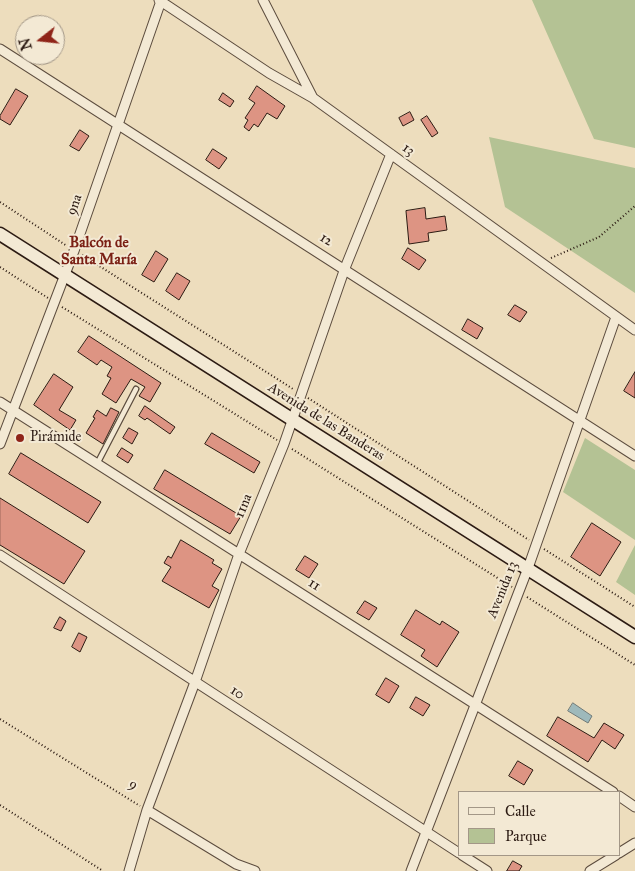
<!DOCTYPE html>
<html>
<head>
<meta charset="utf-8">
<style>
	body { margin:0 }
	#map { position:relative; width:635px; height:871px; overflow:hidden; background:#edddbd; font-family:"IM FELL Great Primer",serif }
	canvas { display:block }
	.legend { position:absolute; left:458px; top:791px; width:162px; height:65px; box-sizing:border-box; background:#f3e9d4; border:1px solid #a39787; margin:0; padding:6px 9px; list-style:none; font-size:15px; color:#2c1b13 }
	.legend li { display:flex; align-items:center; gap:10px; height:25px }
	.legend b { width:25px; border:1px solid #a39787 }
	.north { position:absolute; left:15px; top:15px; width:50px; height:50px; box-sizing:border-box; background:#f3e9d4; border:1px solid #a39787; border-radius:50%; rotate:254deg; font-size:14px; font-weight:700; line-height:20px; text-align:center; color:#2c1b13 }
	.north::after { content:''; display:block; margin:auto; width:18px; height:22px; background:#8f2418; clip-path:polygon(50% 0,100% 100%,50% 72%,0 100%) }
</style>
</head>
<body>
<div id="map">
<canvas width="635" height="871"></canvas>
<ul class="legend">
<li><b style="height:6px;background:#f3e9d4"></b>Calle</li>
<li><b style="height:14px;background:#b4c294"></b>Parque</li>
</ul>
<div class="north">N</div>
</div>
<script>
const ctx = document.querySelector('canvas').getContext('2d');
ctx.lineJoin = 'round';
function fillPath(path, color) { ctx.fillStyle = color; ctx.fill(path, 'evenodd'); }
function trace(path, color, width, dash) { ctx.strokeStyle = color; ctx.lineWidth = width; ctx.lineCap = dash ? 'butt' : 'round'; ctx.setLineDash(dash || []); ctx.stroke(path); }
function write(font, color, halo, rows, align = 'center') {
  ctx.font = font + ' "IM FELL Great Primer",serif'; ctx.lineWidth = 4; ctx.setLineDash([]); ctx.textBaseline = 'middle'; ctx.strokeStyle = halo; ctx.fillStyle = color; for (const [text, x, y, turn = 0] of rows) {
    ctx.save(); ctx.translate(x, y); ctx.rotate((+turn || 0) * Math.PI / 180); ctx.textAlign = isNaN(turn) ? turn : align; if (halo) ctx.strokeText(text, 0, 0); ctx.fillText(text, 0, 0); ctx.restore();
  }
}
const green = new Path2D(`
	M532,0H635V148L594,139Z
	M489,137L635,168V293L505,207Z
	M585,438L635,470V540L563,492Z
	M635,545V595L616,582Z`);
const water = new Path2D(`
	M573,703L592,716L588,723L568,711Z`);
const building = new Path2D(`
	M257,86L285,106L277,119L267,113L258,127L254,124L249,131L244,127L248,120L245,118L255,103L249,99Z
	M16,89L28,96L10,125L0,119V116Z
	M223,93L234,101L230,107L219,100Z
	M410,112L414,120L403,126L399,118Z
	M427,116L438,133L432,137L421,120Z
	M80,130L89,136L79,151L70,146Z
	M213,149L227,158L219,169L206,160Z
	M425,208L426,219L445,216L447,230L428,233L429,241L409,244L406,211Z
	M408,248L426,260L419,270L402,259Z
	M156,251L168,259L154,282L142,275Z
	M177,273L190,281L179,300L166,291Z
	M515,305L527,312L520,322L508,315Z
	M468,319L483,328L477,339L462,330Z
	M89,336L161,383L150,402L139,396L145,387L131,379L116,403L102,394L111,378L107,376L112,367L101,360L97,365L78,352Z
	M635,372V398L624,391Z
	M54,374L73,387L59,410L76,420L70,430L34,405Z
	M145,406L175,427L170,434L147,418L145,420L139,416Z
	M111,408L119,412L103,444L86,433L95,418L93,417L97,410L106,416Z
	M129,428L138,433L132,444L123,438Z
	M212,433L260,462L254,473L205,444Z
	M122,448L133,455L128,463L117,456Z
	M21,453L101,502L88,523L9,474Z
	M165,470L241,516L230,534L154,489Z
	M0,498L85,551L64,584L0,545Z
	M592,523L621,542L600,576L571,557Z
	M181,540L214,560L212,563L222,569L212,586L219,590L209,608L162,581L171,567L164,563L168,556L171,558Z
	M305,556L318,564L309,578L296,570Z
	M365,601L377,608L369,620L357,613Z
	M416,610L440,625L442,621L459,632L437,667L421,656L425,650L401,635Z
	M60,617L66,621L61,631L54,628Z
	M79,633L87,637L80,652L72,647Z
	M386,678L399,686L389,703L376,695Z
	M416,697L430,705L423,716L410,708Z
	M558,717L594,738L604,723L624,735L615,749L602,740L588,762L547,736Z
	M518,761L533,770L524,785L509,776Z
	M513,861L522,866L519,871H507Z`);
const path = new Path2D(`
	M0,202L67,246
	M82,255L293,389
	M551,258L599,237L635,206
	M0,267L48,298
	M62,307L277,440
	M308,398L529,540
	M292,449L512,587
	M544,549L635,607
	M527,597L635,665
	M0,719L140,806
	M0,805L103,871`);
const lane = new Path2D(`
	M97,464L136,389`);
const street = new Path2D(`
	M159,0L269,73L313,98L635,330
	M263,0L313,98
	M0,49L635,456
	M0,402L613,792
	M0,444L74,251L161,1
	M0,555L459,853
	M619,796L635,807
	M147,810L236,864L255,871
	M619,853L635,843
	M462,855L487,871
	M129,871L147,810L195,682L239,554L284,444L345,268L391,154
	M411,871L528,568L616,317
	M590,871L616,855`);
const secondary = new Path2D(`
	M0,234L635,637`);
const markers = [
	[20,438,5,"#8f2418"]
];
const streetNames = [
	["13",408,150,36],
	["9na",75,205,-71],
	["12",326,240,32],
	["Avenida de las Banderas",326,422,32],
	["11na",244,506,-68],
	["11",314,585,32],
	["Avenida 13",503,590,-68],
	["10",237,693,33],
	["9",133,785,32]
];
const poiNames = [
	["Pirámide",30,438]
];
const neighbourhoodNames = [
	["Balcón de",99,243],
	["Santa María",99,260]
];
fillPath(green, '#b4c294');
fillPath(water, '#9eb9bb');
trace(water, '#707a78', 1);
fillPath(building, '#dd9483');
trace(building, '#2c1b13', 1);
trace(lane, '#5c4c3e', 7);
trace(street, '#5c4c3e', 11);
trace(secondary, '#2c1b13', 15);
trace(path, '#2c1b13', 2, [1, 2.5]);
trace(lane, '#f3e9d4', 4.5);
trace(street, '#f3e9d4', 9);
trace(secondary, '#f3e9d4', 12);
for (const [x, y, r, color] of markers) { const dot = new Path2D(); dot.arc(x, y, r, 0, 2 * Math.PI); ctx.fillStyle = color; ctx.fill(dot); trace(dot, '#f3e9d4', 2); }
write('14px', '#2c1b13', '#f3e9d4', streetNames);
write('14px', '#2c1b13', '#f3e9d4', poiNames, 'left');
write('bold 15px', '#7a1f14', '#f3e9d4', neighbourhoodNames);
</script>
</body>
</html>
